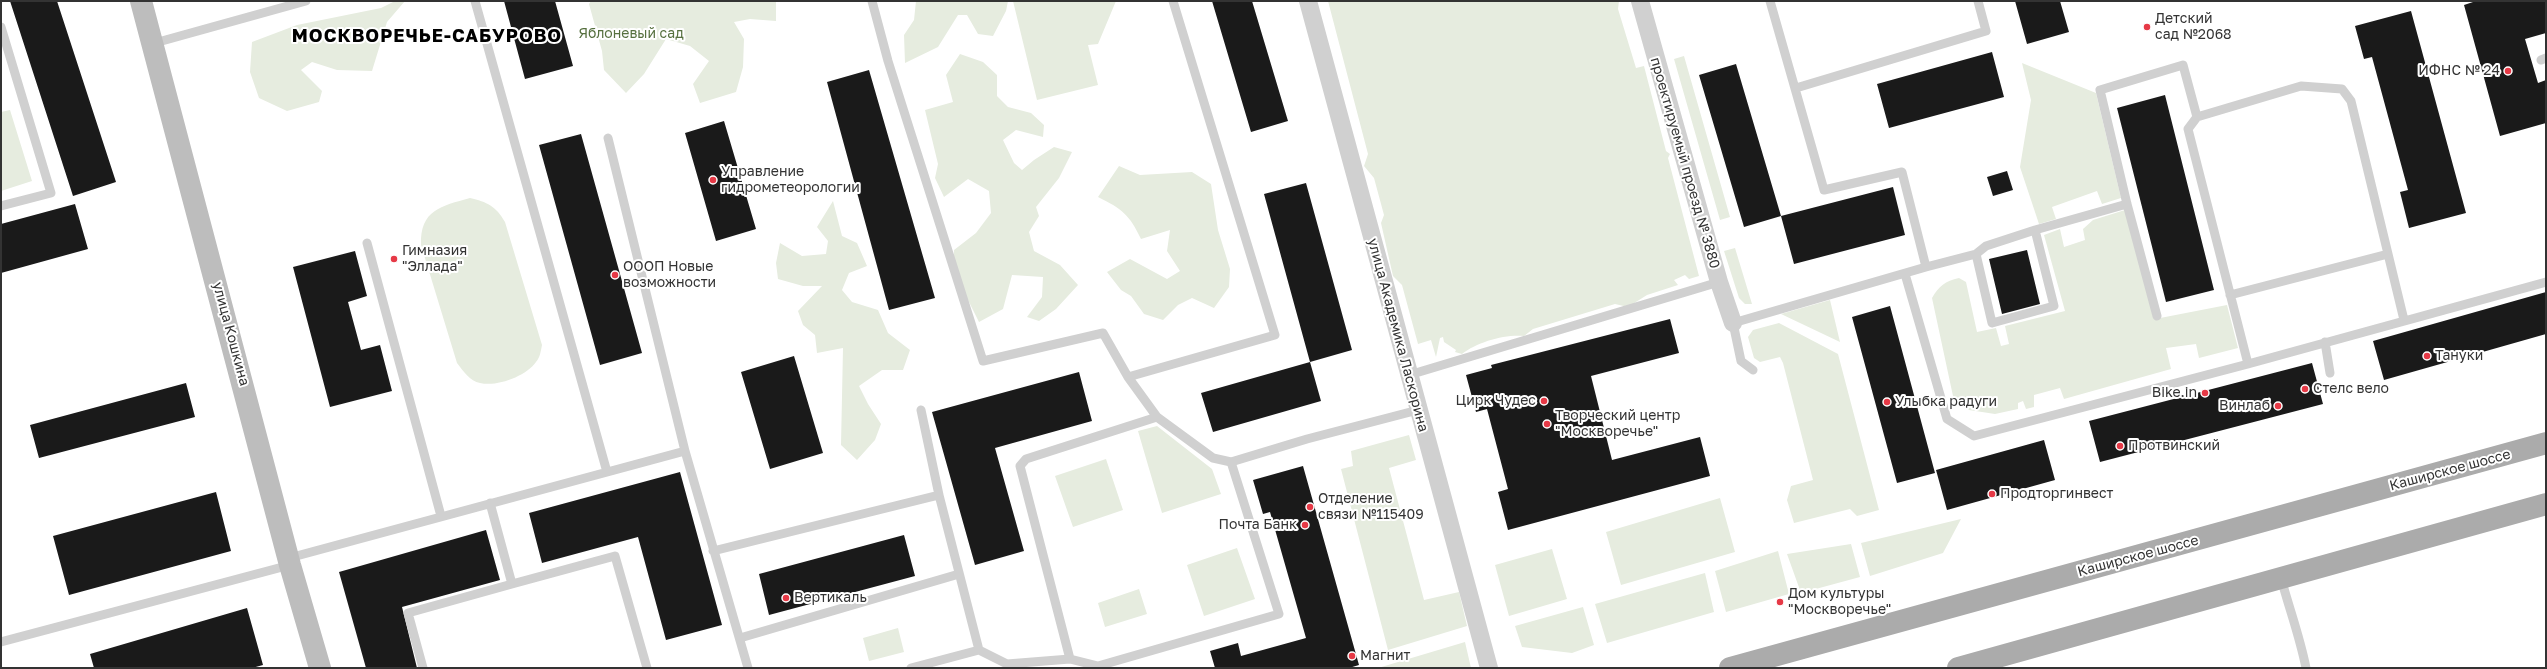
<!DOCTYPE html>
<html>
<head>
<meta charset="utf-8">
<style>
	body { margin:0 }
	#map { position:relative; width:2547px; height:669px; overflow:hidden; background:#fff; font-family:"Golos Text",sans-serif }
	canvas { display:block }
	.frame { position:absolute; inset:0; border:2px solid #333; pointer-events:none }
</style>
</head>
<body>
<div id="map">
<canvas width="2547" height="669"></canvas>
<div class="frame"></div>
</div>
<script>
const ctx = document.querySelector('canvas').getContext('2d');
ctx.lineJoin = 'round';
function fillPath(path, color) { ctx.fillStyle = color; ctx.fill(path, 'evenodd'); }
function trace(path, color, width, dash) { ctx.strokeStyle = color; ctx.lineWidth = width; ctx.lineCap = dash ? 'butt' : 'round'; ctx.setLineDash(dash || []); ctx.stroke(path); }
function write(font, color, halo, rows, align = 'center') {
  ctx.font = font + ' "Golos Text",sans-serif'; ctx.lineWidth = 4; ctx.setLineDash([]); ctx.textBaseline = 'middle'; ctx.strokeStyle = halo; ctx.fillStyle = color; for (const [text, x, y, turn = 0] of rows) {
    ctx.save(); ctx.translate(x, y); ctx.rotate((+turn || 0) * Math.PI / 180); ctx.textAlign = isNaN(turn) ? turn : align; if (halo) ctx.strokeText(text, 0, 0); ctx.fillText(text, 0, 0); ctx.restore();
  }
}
const green = new Path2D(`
	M395,1H405L387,22L372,71L337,70L312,62L301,70L322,91L319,102L287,111L259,98L250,72L252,42L297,25L381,8Z
	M591,1H776V21L750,19L734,22L744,39L743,67L736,92L700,103L693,84L709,61L690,46L666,39L644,74L626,93L604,70L602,51L589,4Z
	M916,1H1008L1006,11L993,36L978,34L967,15H958L938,47L905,63L904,35L914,20Z
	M1013,1H1116L1098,44L1088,45L1098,85L1037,100Z
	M1328,1H1619L1618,9L1636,68L1644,66L1666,151L1670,154L1668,158L1699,276L1689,279L1685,275L1674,280L1678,285L1647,295L1628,307L1615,304L1533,329L1524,336C1505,334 1477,342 1462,354L1455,352L1456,350L1444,342L1443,337L1440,338L1436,357L1431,340L1418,344L1402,285L1393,276L1381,223L1384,215L1374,178L1364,166L1368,154Z
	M960,54L983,62L997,75V96L1008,107L1031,113L1044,125L1043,137L1016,130L1003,140L1014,163L1022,170L1034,160L1054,147L1072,152L1059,178L1036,207L1039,216L1029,232L1034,251L1060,265L1078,285L1056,309L1039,321L1027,317L1042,297L1043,277L1012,275L1003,309L979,322L954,272V250L976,233L991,213L989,191L968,179L944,197L935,178L938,164L925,110L953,102L946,75Z
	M1684,56L1730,217L1720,220L1674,59Z
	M2022,63L2096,93L2121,198L2102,204L2097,191L2052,207L2056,219L2039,224L2020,167L2031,100Z
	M10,110L32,181L1,191V112Z
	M1119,166L1140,175L1192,172L1211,184L1218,230L1230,269L1229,287L1214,308L1192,298L1178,305L1163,320L1144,314L1131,296L1121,290L1107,272L1130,259L1167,279L1180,271L1167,251L1170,230L1141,239C1129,214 1122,209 1098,197Z
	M470,198C487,202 496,206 505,222L542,345C541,350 540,358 536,362C526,376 498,387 480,383C470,381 463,371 457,363L421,245C420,210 441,206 470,198Z
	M833,201L842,236L857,243L867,266L849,273L842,290L852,302L878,310L888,333L910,350L903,370H882L859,386L868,404L881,424L875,440L857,460L841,445L843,348L817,353L815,335L803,325L798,311L822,286H803L778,279L776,263L780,243L802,256L826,254L828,241L817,227Z
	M2125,210L2155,319L2227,305L2238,348L2199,358L2196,344L2166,348L2171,369L2064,399L2060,388L2034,395V407L2026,409L2023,401L2018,403V409L1995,414L1969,410L1953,396L1932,298C1939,286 1945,281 1959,278L1966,282L1977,332L1996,328L2001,346L2009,344L2005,326L2065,311L2044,235L2060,229L2064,247L2085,240L2083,229L2093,220Z
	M1735,248L1752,304H1745L1739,298L1724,251Z
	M1830,300L1840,342L1781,314Z
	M1779,323L1838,354L1879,510L1857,516L1850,509L1794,523L1787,500L1791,486L1813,480L1783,363L1780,357L1760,362L1754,358L1748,337L1753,330Z
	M1157,426L1212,469L1221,494L1162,513L1138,431Z
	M1409,435L1416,460L1389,468L1424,600L1459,592L1467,626L1388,650L1341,469L1353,466L1351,451Z
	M1106,459L1123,510L1073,527L1055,476Z
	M1720,498L1735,552L1621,585L1606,532Z
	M1961,519L1943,553L1870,576L1861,543Z
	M1851,544L1860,577L1801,593L1787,554Z
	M1237,548L1255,599L1204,616L1187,565Z
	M1552,549L1567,599L1509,616L1495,565Z
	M1778,551L1789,594L1726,612L1715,571Z
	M1705,573L1714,612L1607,643L1595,604Z
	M1139,589L1147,614L1105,627L1098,603Z
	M1583,607L1594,645L1572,653L1522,647L1515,626Z
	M898,628L904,652L869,661L863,638Z
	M1465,642L1471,668H1378Z`);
const building = new Path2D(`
	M10,1H57L116,182L73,196Z
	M504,1H555L573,66L525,79Z
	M1212,1H1252L1288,121L1251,132Z
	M2015,1H2060L2069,32L2027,44Z
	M2476,1H2546V33L2525,39L2538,83L2546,80V123L2500,136L2464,5Z
	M2411,11L2466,213L2409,228L2400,192L2408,190L2372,57L2364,59L2355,26Z
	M1992,52L2004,97L1889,128L1877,84Z
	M1736,64L1781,216L1744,227L1699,75Z
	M869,70L935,298L889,310L827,82Z
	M2165,95L2214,290L2166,302L2117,108Z
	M724,121L756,229L716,241L685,133Z
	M581,134L642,353L600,365L539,145Z
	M2007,171L2013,190L1993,196L1987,177Z
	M1306,183L1352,350L1310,362L1264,194Z
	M1893,187L1905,235L1794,264L1781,216Z
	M75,204L88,249L1,273V224Z
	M2027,250L2040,304L2002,314L1989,259Z
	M355,251L367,296L348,302L361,350L380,345L392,391L330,407L293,267Z
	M2546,292V334L2384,380L2373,341Z
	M1890,306L1935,473L1897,483L1852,317Z
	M1670,319L1679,353L1591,376L1612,460L1700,437L1710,476L1508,530L1498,492L1508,489L1487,409L1476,412L1466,375L1492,368L1491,365Z
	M794,356L823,453L770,469L741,372Z
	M1310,362L1321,401L1213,432L1201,393Z
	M2312,363L2323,404L2100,462L2089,421Z
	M1079,372L1092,421L995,448L1024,551L975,565L932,412Z
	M186,383L195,417L39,458L30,425Z
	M2044,440L2055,480L1947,510L1936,470Z
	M1303,466L1359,665L1349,668H1215L1210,651L1238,643L1241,656L1306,638L1270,512L1263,514L1253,480Z
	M680,472L722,625L666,640L638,537L542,563L529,513Z
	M216,492L231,551L69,595L53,536Z
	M486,530L500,580L402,607L417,668H366L339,572Z
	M904,535L915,576L769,615L759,574Z
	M247,608L263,665L252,668H94L90,654Z`);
const service = new Path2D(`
	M475,1L607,472
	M872,1L888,61L983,361L1103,333L1128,377L1157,417
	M1,27L51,193L1,206
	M151,44L306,1
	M2541,60L2546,58
	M1796,88L1986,31L1978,1
	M2197,117L2301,86L2342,89L2351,101L2404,320
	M608,138L685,451
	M367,243L441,516
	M1976,254L1992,323L2054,306L2035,230
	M1926,267L1976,254L1986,246L2035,230L2127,204
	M1905,274L1947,419L1974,436L2248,364L2546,282
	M2230,295L2388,254
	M2157,316L2127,204L2100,90L2183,65L2197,117L2188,129L2248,364
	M2325,342L2330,373
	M1753,370L1741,361L1733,323L1926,267L1902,172L1824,190L1770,1
	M1409,375L1719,282
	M1128,377L1275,335L1173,1
	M921,410L939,495
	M490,503L512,584L615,556L647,668
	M713,551L939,495L979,650
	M289,558L685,451L748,668
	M2281,578C2289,608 2300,637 2306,668
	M740,638L959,574
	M1,642L290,565
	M1070,659L1020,466L1026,459L1157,417L1213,458L1231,462
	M423,668L408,613L512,584
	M911,668L979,650L1007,664L1070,659L1098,666L1279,614L1231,462L1307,439L1418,410`);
const minor = new Path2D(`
	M1308,1L1489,668
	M1640,1L1719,282L1733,323`);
const secondary = new Path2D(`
	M141,1L290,565L320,668`);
const primary = new Path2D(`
	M1730,668L2546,443
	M1958,668L2546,504`);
const markers = [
	[2147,27,4,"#e63946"],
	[2508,71,4,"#e63946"],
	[713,180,4,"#e63946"],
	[394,259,4,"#e63946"],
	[615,275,4,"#e63946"],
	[2427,356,4,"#e63946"],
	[2305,389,4,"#e63946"],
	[2205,393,4,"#e63946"],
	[1544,401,4,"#e63946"],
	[1887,402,4,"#e63946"],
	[2278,406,4,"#e63946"],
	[1547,424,4,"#e63946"],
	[2120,446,4,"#e63946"],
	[1992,494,4,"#e63946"],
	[1310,507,4,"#e63946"],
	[1305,525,4,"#e63946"],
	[786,598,4,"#e63946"],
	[1780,602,4,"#e63946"],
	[1352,656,4,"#e63946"]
];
const poiNames = [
	["Детский",2155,19],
	["сад №2068",2155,35],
	["ИФНС № 24",2500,71,"right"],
	["Управление",721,172],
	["гидрометеорологии",721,188],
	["Гимназия",402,251],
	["\"Эллада\"",402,267],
	["ОООП Новые",623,267],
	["возможности",623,283],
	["Тануки",2435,356],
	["Стелс вело",2313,389],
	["Bike.in",2197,393,"right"],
	["Цирк Чудес",1536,401,"right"],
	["Улыбка радуги",1895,402],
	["Винлаб",2270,406,"right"],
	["Творческий центр",1555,416],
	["\"Москворечье\"",1555,432],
	["Протвинский",2128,446],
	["Продторгинвест",2000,494],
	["Отделение",1318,499],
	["связи №115409",1318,515],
	["Почта Банк",1297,525,"right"],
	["Дом культуры",1788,594],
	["\"Москворечье\"",1788,610],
	["Вертикаль",794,598],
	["Магнит",1360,656]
];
const parkNames = [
	["Яблоневый сад",631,34]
];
const streetNames = [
	["проектируемый проезд № 3880",1685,163,74],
	["улица Кошкина",231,334,75],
	["улица Академика Ласкорина",1398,335,75],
	["Каширское шоссе",2450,470,-15],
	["Каширское шоссе",2138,556,-15]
];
const districtNames = [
	["МОСКВОРЕЧЬЕ-САБУРОВО",427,36]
];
fillPath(green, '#e6ecdf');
fillPath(building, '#1a1a1a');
trace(service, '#d0d0d0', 9);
trace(minor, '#d0d0d0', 18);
trace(secondary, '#bdbdbd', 22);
trace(primary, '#ababab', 22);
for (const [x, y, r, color] of markers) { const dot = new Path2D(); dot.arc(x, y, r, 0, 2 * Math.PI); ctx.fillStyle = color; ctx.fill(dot); trace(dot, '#fff', 1.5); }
write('14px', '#333', '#fff', poiNames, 'left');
write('14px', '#56703f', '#fff', parkNames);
write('14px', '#333', '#fff', streetNames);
ctx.letterSpacing = '1px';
write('bold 18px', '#000', '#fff', districtNames);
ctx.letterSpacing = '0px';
</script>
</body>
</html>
